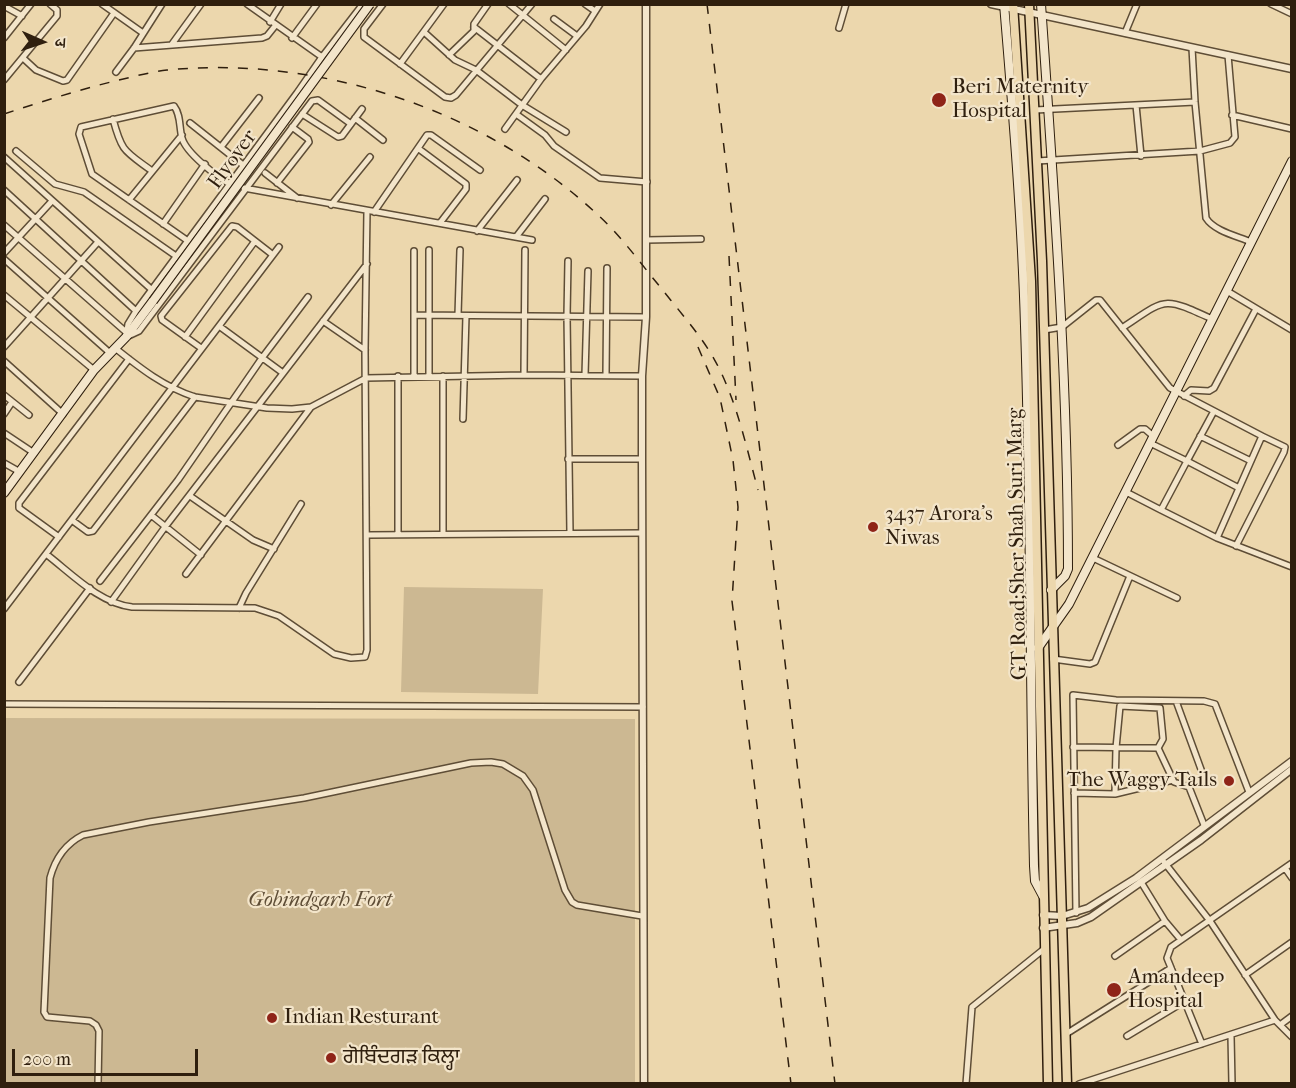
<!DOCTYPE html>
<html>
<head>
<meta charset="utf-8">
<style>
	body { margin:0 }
	#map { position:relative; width:1296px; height:1088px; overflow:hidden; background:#ecd7ad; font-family:"IM FELL French Canon","Noto Serif Devanagari",serif }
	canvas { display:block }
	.frame { position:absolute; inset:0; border:6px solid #2f1f0e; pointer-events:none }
	.north { position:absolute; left:12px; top:12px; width:60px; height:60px; -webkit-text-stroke:4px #f3e5ca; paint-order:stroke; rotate:93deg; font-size:16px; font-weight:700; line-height:24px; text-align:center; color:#2f1f0e }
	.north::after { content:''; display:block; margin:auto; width:21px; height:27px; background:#2f1f0e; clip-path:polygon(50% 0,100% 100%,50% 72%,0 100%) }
	.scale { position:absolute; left:12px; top:1049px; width:186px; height:27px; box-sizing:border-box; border:3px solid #2f1f0e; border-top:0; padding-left:8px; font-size:18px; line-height:21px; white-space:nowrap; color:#2f1f0e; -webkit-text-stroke:4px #f3e5ca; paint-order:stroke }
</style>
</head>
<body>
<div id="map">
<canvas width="1296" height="1088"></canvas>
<div class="frame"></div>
<div class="north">उ</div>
<div class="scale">200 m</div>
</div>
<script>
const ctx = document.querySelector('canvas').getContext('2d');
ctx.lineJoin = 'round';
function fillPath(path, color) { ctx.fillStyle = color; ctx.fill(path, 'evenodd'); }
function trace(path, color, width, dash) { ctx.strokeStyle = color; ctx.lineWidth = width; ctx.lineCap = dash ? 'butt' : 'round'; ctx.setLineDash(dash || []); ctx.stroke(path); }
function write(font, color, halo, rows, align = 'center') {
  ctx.font = font + ' "IM FELL French Canon","Noto Sans Gurmukhi",serif'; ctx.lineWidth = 4.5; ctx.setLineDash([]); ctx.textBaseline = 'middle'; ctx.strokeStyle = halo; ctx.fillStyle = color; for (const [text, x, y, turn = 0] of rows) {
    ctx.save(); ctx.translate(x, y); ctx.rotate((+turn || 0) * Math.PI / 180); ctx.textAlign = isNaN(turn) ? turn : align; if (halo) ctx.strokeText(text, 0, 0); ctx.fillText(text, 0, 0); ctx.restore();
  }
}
const green = new Path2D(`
	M404,587L543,589L538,694L401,692Z
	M5,718L635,719V1083L5,1084Z`);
const minor = new Path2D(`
	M102,4L143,33
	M247,4L322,57L363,4
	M383,4L364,29V37L445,97L451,98L456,95L532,4
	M509,4L566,50
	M585,4L595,11
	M1271,4L1292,14
	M4,6L22,16
	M554,19L577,36
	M270,22L281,4
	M474,27L541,79
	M839,28L846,4
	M424,32L455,60L476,70L522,105L566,132
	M1125,33L1137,4
	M4,38L31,4
	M292,38L317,4
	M172,44L201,4
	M134,48L262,38L267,36L275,26
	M1192,48L1195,102L1206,218C1214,231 1237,236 1251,242
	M449,55L474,31V24L488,4
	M322,57L297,93L136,311L128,324L126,337L139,331L312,101L318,100L351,124
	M23,58L36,70L63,81L67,80L114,13
	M400,64L444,4
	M116,72L134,48L162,4
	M4,80L57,16V10L50,4
	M1136,105L1141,156
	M1035,110L1195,102
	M302,114L338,137L342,136L362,109
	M516,114L545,135L554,146L600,178L647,182
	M1232,115L1292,129
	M355,118L383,140
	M113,119C122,153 125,151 152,171
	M190,123L243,165
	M505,129L541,79L586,26L600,4
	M221,147L259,98
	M419,149L466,184V189L440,223
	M16,151L55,184L84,192L176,256
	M4,157L151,289
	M1037,161L1200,151L1230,143L1235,137L1228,55
	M265,173L297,198
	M277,183L309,142L308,139L292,127
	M244,188L532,240
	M4,190L136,311
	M129,200L182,135
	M331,205L370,157
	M374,212L427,135H431L480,170
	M163,224L205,164
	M4,225L126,332
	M477,231L517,180
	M516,237L545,199
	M646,240L701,239
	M188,241L92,174L79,134L81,127L174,106C181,115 179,127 182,138C186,153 218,178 232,185
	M4,253L52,201
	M4,259L110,353
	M568,261L567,316L570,533
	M1227,291L1292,330
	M4,295L94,370
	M414,315L646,317
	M458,315L460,250
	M323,321L365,350
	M219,326L283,373
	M1122,328C1167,298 1162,296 1212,319
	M1044,330L1062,327L1096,300H1100L1170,388L1262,436L1217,538
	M185,337L255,241
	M4,347L98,242
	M115,348C140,368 164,387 195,397L267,408L292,409L311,407L366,378L524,375L642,376
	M201,348L162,320L161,316L232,226L237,227L273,255
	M4,361L63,414
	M524,375L525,250
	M585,375L588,271
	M606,375L607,268
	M398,376V535
	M414,376V251
	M429,376V250
	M4,395L29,415
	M1184,396L1191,390L1209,391L1214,388L1256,309
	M1214,411L1187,461L1239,488
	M4,414L12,402
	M463,419L466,316
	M4,433L34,453
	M1200,436L1251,461
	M1150,443L1187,461L1161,510L1217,538L1292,567
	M1118,445L1140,429H1145L1153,436
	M568,459H642
	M4,463L20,472
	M1126,492L1161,510
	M190,496L253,540L274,549
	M151,515L201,555
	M73,521L88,532L93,531L195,397
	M443,534V376
	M368,535L642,533
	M59,537L19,508V503L129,359
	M1236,546L1284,452L1285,447L1262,436
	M46,554C72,574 99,603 132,607L255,608L279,616L334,654L351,658L365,657L367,650L365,350L367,211
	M1093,558L1177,598
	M186,574L311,407
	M100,581L178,480L262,358L308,297
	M111,602L165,527L367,264
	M239,608L246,593L301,504
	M4,609L279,247
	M1053,659L1090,664L1095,662L1130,576
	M19,682L90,588
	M1176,701L1206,783
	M4,704L643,707
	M1073,747L1158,748L1174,782L1189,787L1204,825
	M1074,793L1115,794L1116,748L1120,706L1160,708L1163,739L1158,748
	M1115,794L1173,780
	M1164,862L1210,921L1275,1020L1292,1037
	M1285,868L1292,878
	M1141,882L1165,921L1181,940
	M1076,913L1073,695L1116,700L1204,701L1215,704L1249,792
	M1115,956L1165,921
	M1245,975L1292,942
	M1280,1025L1292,1016
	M1066,1034L1171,968
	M1127,1036L1185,1001
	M1231,1036L1232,1084
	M1202,1044L1167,958L1171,947L1292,863
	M98,1084L99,1031L96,1025L90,1021L47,1017L44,1012L50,878C55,859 65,844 83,835L149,822L304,798L471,763L491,762L503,764L523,776L533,790L565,890L572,902L577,905L642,916
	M966,1084L972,1007L1044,949
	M1079,1084L1275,1020`);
const tertiary = new Path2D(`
	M991,4L1292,69
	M1043,915L1062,916L1088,908L1136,878L1292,761
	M1043,928L1077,923L1091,917L1201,840L1292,769
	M644,1084L642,459V376L646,317V4`);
const secondary = new Path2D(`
	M1004,4C1013,112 1022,219 1025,326C1031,506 1030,686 1034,866L1035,881L1043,896
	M1041,4C1054,192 1068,381 1068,569L1065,576L1051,590
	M4,493L94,370L126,337L153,301
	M1038,648L1069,604L1292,161`);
const primary = new Path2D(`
	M1013,4L1031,281L1048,1084
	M1029,4L1042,261L1067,1084`);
const rail = new Path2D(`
	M707,4L835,1084
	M4,114C41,102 78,90 115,81C132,77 150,72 167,70C320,55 486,110 598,215C622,237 641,264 661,288C679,311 699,333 713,357C736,397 746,446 758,490
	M729,256L736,400
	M698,347L720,398L733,460L738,507L732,601L791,1084`);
const secondaryBridge = new Path2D(`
	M153,301L370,4`);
const markers = [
	[939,100,8,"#8f2418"],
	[873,527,6,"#8f2418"],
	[1229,781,6,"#8f2418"],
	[1114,990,8,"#8f2418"],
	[272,1018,6,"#8f2418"],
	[331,1058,6,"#8f2418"]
];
const poiNames = [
	["Beri Maternity",952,88],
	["Hospital",952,112],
	["3437 Arora's",885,515],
	["Niwas",885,539],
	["The Waggy Tails",1217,781,"right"],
	["Amandeep",1128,978],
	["Hospital",1128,1002],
	["Indian Resturant",284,1018],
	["ਗੋਬਿੰਦਗੜ ਕਿਲ੍ਹਾ",343,1058]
];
const streetNames = [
	["Flyover",233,160,-54],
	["GT Road;Sher Shah Suri Marg",1018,544,-91]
];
const parkNames = [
	["Gobindgarh Fort",320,901]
];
fillPath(green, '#ccb892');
trace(minor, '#5e4d36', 8);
trace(tertiary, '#5e4d36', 9);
trace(secondary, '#2f1f0e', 10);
trace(primary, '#2f1f0e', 11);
trace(minor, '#f3e5ca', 5);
trace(tertiary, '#f3e5ca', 6);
trace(secondary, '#f3e5ca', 8);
trace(primary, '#ecd7ad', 8);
trace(rail, '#2f1f0e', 1.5, [10, 10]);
trace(secondaryBridge, '#2f1f0e', 10, []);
trace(secondaryBridge, '#f3e5ca', 8);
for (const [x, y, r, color] of markers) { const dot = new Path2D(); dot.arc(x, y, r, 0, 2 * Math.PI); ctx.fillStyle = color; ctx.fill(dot); trace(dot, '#f3e5ca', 2); }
write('21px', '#2f1f0e', '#f3e5ca', poiNames, 'left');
write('21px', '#2f1f0e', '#f3e5ca', streetNames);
write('italic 21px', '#5e4d36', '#f3e5ca', parkNames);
</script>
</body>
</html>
